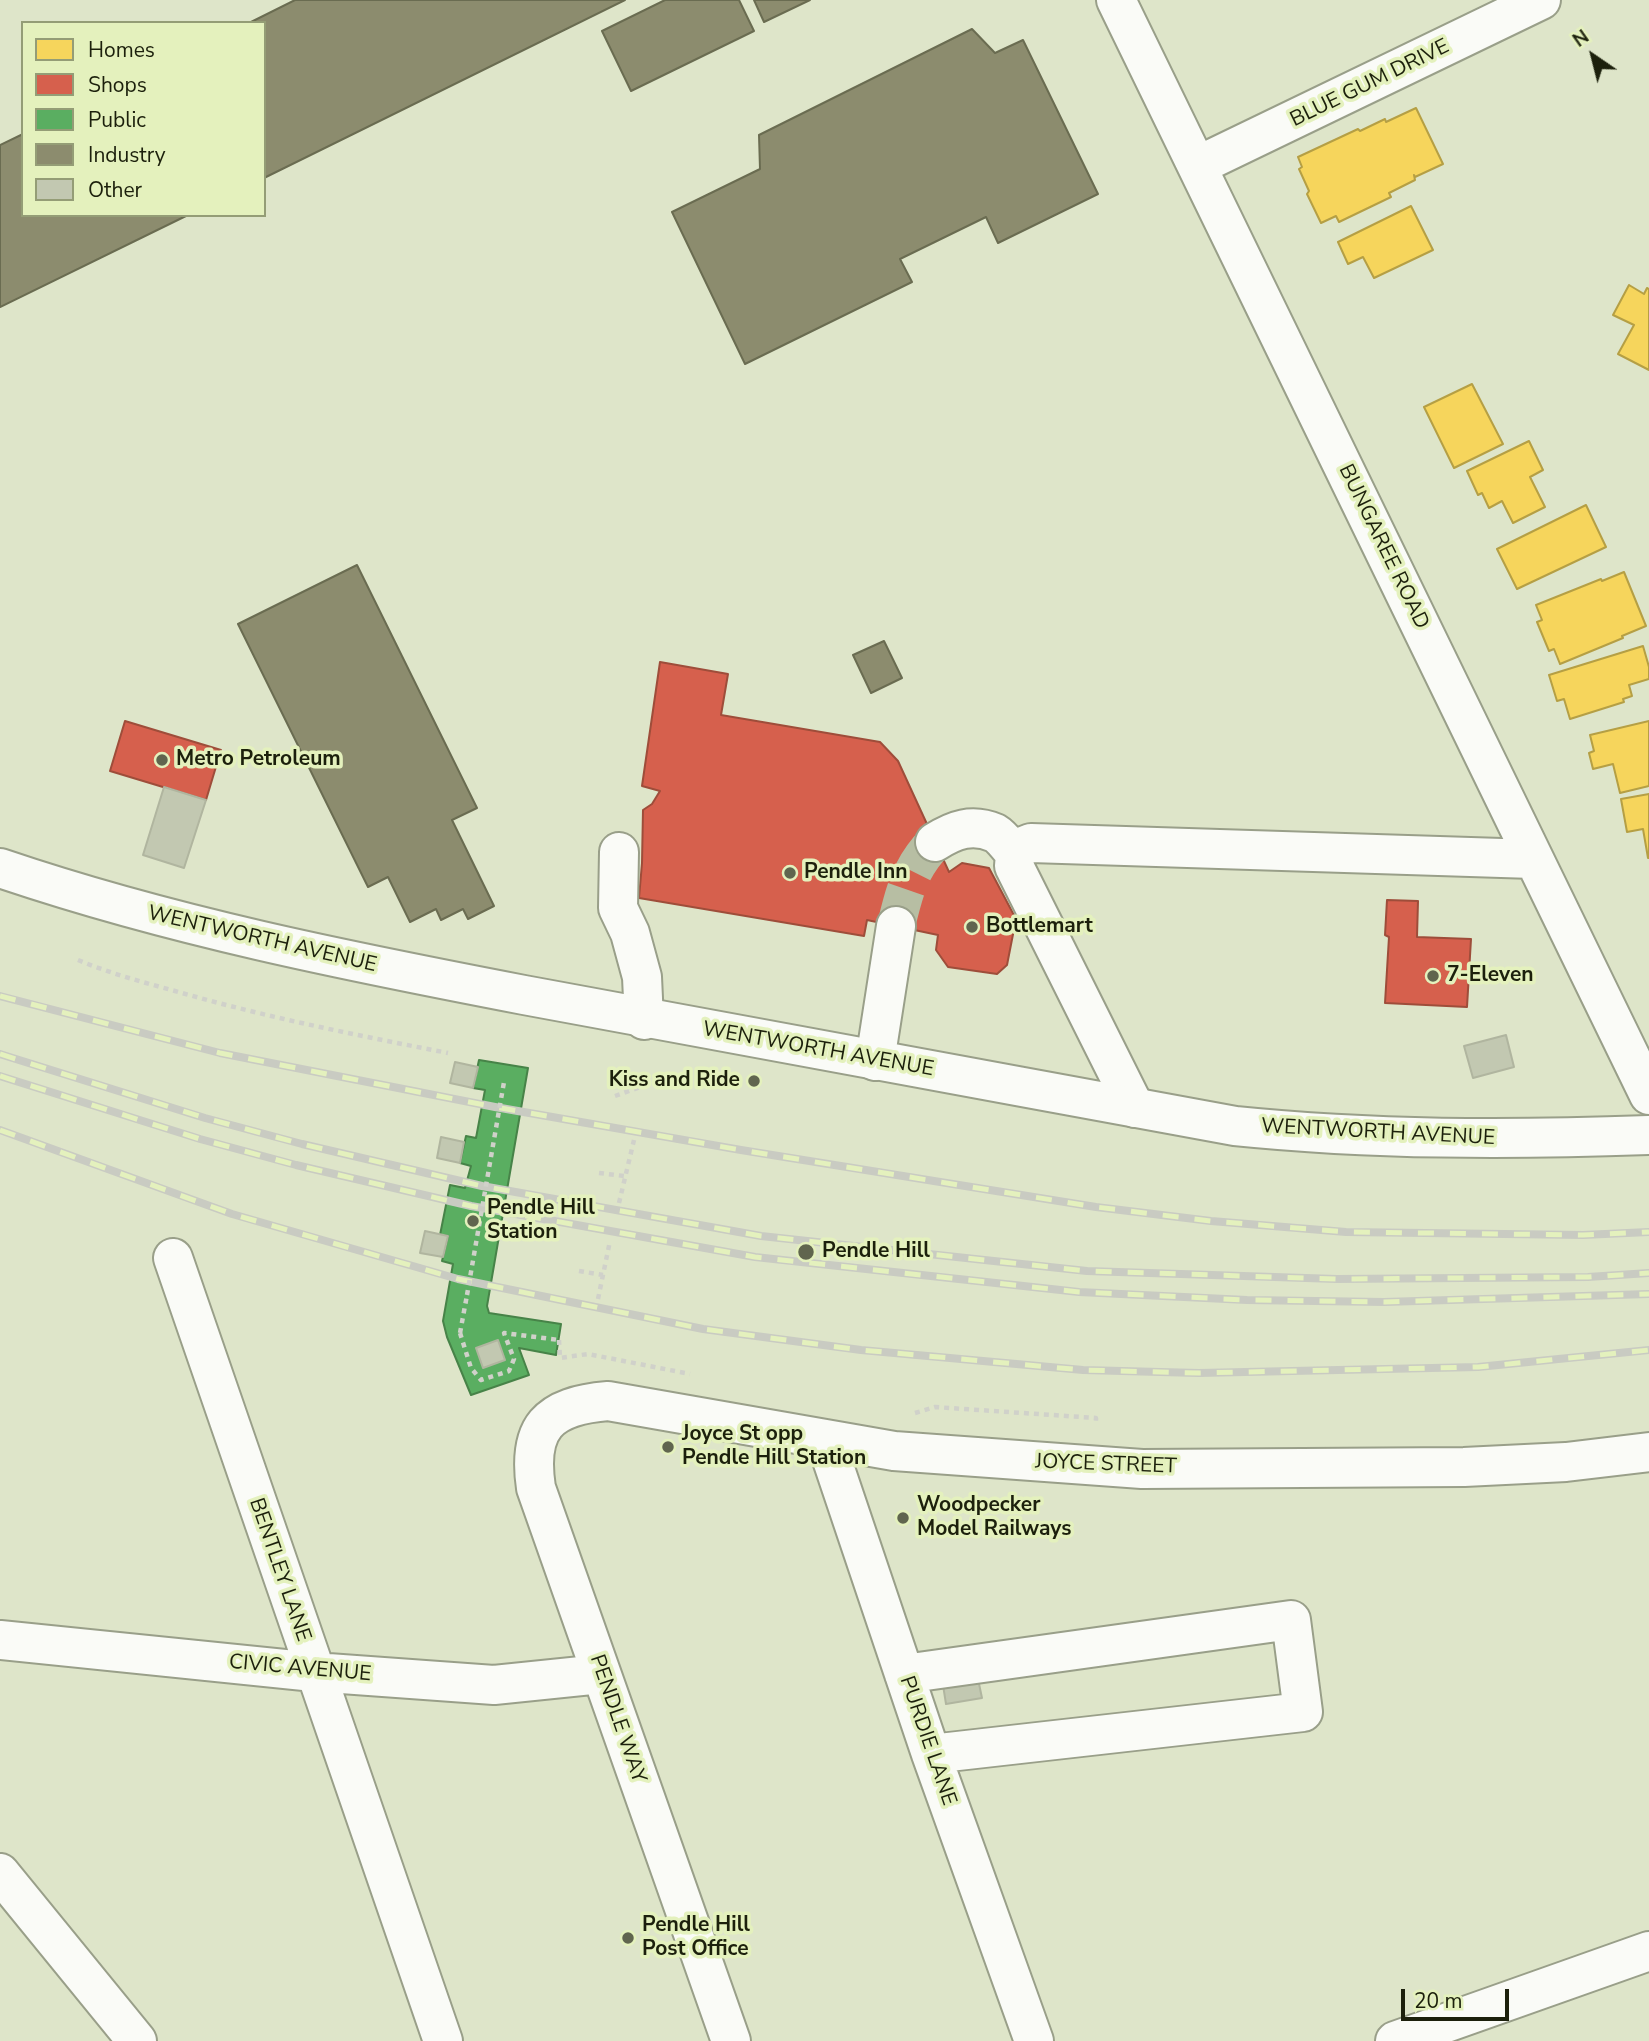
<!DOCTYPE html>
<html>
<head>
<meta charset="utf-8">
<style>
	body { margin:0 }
	#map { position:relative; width:1649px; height:2041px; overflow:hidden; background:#dee5c9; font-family:"Nunito Sans",sans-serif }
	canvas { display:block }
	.legend { position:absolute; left:21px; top:21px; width:245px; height:196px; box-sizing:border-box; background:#e4f1bd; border:2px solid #949d76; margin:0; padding:9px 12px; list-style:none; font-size:21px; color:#1c200c }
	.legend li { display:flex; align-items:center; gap:14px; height:35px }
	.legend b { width:35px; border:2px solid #949d76 }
	.north { position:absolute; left:1558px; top:21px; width:70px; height:70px; -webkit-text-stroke:5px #e4f1bd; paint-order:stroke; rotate:325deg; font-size:19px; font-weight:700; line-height:28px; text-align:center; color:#1c200c }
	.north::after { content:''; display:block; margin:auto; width:24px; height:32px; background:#1c200c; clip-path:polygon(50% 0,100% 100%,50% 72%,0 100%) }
	.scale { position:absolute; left:1401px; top:1989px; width:108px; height:32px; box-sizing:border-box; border:4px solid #1c200c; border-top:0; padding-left:9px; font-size:21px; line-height:24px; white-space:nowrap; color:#1c200c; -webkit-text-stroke:5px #e4f1bd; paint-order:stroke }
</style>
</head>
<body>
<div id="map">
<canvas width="1649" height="2041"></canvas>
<ul class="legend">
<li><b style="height:19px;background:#f6d55c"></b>Homes</li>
<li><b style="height:19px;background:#d6604d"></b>Shops</li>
<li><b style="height:19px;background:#5aae61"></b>Public</li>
<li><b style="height:19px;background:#8c8c6e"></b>Industry</li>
<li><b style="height:19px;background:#c2c8b1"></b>Other</li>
</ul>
<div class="north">N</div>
<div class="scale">20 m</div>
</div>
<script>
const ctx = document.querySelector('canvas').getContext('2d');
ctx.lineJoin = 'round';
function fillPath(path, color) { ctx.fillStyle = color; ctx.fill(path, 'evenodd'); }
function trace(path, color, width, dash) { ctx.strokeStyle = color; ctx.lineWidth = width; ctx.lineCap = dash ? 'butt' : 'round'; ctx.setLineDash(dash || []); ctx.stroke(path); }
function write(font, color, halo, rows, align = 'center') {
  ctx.font = font + ' "Nunito Sans",sans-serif'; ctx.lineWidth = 7; ctx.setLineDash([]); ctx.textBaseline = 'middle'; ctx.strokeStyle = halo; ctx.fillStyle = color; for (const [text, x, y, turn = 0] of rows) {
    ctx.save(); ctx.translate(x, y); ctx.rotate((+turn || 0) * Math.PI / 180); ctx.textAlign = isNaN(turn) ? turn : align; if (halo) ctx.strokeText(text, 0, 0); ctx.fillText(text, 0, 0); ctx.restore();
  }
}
const homes = new Path2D(`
	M1416,108L1443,164L1415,177L1414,175L1415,180L1389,193L1391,197L1339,222L1336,216L1321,223L1307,194L1309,191L1299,169L1302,167L1298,157L1358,129L1360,131L1385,119L1386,122Z
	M1411,206L1433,250L1374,278L1363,257L1348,264L1338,242Z
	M1629,285L1644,294L1647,288L1649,289V370L1618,354L1634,325L1613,315Z
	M1472,384L1503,444L1454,468L1424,407Z
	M1529,441L1543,470L1530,477L1545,507L1513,523L1502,501L1489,508L1482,493L1478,495L1467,471Z
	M1586,505L1606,547L1517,589L1497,549Z
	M1624,572L1646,626L1622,636L1623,638L1560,664L1554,649L1549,651L1537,622L1542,620L1536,605L1601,579L1602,581Z
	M1643,646L1649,667V679L1629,685L1632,696L1623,699L1624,702L1570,719L1564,699L1557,701L1549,675Z
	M1649,721V786L1620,793L1613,764L1593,769L1589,753L1594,751L1590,735Z
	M1649,794V858H1648L1643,829L1627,832L1621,799Z`);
const shops = new Path2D(`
	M660,662L728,674L721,715L880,742L898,761L949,872L962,863L989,868L1016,919L1007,965L997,974L948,967L936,950L938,935L867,920L864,936L639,898L642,863L643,810L652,804L660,791L642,786Z
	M125,721L221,750L206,800L110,771Z
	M1387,900L1418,901L1417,937L1471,939L1467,1007L1385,1003L1389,937L1385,935Z`);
const public = new Path2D(`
	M479,1060L528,1068L487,1306L489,1313L561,1324L556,1355L519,1348L529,1375L471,1395L447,1337L443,1321L453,1264L442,1261L448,1236L440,1235L450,1185L465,1188L471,1166L460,1163L466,1136L476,1138L485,1090L473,1088Z`);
const industry = new Path2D(`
	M295,0H625L264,178V23H249Z
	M665,0H739L754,31L631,91L602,31Z
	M754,0H810L764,22Z
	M972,29L995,53L1023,40L1098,194L998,243L986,217L900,259L912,282L745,364L672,212L760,169L759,135Z
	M23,134V215H188L0,307V145Z
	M357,565L477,808L452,820L494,906L468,919L463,909L441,920L436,909L410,922L388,877L368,887L238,624Z
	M884,641L902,678L871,693L853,655Z`);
const building = new Path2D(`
	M164,787L206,800L184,868L143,855Z
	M1506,1035L1514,1067L1473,1078L1464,1046Z
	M455,1062L478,1067L473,1088L450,1083Z
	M441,1137L464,1142L460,1163L437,1158Z
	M425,1231L448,1236L443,1257L420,1253Z
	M498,1340L505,1360L483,1368L476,1348Z
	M978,1679L982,1698L946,1704L943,1685Z`);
const minorTunnel = new Path2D(`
	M896,926C904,893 910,867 935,842`);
const path = new Path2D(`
	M78,960C109,973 142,982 175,991C265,1017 356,1035 448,1053
	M615,1096L657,1081
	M599,1173L624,1176
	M619,1203L634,1140
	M579,1271L603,1275
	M598,1299L610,1241
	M460,1333L467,1295
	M559,1340L560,1358L588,1354L690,1374
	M915,1413L935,1407L1096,1418V1423`);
const minor = new Path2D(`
	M1116,0L1649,1095
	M1197,166L1541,0
	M935,842C954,830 972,823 995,833C1002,837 1009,847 1015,854
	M619,852L618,908L630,933L642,977L644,1020
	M875,1061L896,926
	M1135,1108L1014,866L1015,854L1021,847L1031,843L1533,859
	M173,1258L443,2041
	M825,1439L931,1754L1034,2041
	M0,1640L314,1672L494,1685L601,1674
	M904,1674L1291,1620L1303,1712L931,1754
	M0,1873L137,2041
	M731,2041L536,1488C527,1428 547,1406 608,1401L894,1451L1142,1469L1464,1467L1566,1462L1649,1452
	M1395,2041L1649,1951`);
const major = new Path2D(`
	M0,868C171,926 347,961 524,995C760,1040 998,1082 1235,1126C1373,1140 1510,1140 1649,1135`);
const rail = new Path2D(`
	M0,996L220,1053L495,1107L741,1150L1096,1207L1211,1221L1346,1232L1583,1235L1649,1232
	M0,1054L205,1118L302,1144L482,1186L761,1236L1087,1271L1337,1279L1588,1277L1649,1273
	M0,1076L200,1139L296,1165L471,1206L755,1257L1079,1292L1247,1300L1384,1302L1649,1294
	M0,1130L232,1214L458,1279L703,1329L861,1350L1083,1370L1199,1373L1478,1367L1649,1350`);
const pathBridge = new Path2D(`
	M467,1295L504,1082
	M460,1333L471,1368L481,1380L509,1371L514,1359L504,1333L559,1340`);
const markers = [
	[162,760,7,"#60654e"],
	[790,873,7,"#60654e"],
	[972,927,7,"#60654e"],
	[1433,976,7,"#60654e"],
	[754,1081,7,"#60654e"],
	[473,1221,7,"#60654e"],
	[806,1252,9,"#60654e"],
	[668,1447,7,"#60654e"],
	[903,1518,7,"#60654e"],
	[628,1938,7,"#60654e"]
];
const streetNames = [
	["BLUE GUM DRIVE",1370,84,-26],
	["BUNGAREE ROAD",1383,547,64],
	["WENTWORTH AVENUE",262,940,13],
	["WENTWORTH AVENUE",818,1050,10],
	["WENTWORTH AVENUE",1378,1133,3],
	["JOYCE STREET",1106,1465,2],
	["BENTLEY LANE",279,1570,71],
	["CIVIC AVENUE",300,1669,5],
	["PENDLE WAY",617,1719,71],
	["PURDIE LANE",927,1741,71]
];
const poiNames = [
	["Metro Petroleum",176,760],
	["Pendle Inn",804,873],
	["Bottlemart",986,927],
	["7-Eleven",1447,976],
	["Kiss and Ride",740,1081,"right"],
	["Pendle Hill",487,1209],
	["Station",487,1233],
	["Pendle Hill",822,1252],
	["Joyce St opp",682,1435],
	["Pendle Hill Station",682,1459],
	["Woodpecker",917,1506],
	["Model Railways",917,1530],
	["Pendle Hill",642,1926],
	["Post Office",642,1950]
];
fillPath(homes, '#f6d55c');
trace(homes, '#b59f44', 2);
fillPath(shops, '#d6604d');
trace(shops, '#9e4d3a', 2);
fillPath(public, '#5aae61');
trace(public, '#478348', 2);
fillPath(industry, '#8c8c6e');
trace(industry, '#6a6c51', 2);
fillPath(building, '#c2c8b1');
trace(building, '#b0b59f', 2);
trace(minorTunnel, '#b7bea3', 38, [38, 19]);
trace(minor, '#999f89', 42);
trace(major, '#999f89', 42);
trace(path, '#d0d1ca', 4.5, [5, 5]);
trace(minor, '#fafbf7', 38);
trace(major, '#fafbf7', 38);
trace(rail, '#c9cbc2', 8);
trace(rail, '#e4f1bd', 5, [16]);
trace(pathBridge, '#d0d1ca', 4.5, [5, 5]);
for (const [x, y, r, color] of markers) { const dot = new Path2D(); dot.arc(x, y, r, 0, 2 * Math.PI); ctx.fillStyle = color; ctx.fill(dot); trace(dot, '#e4f1bd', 2.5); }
write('21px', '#1c200c', '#e4f1bd', streetNames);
write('bold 21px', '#1c200c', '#e4f1bd', poiNames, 'left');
</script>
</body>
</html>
